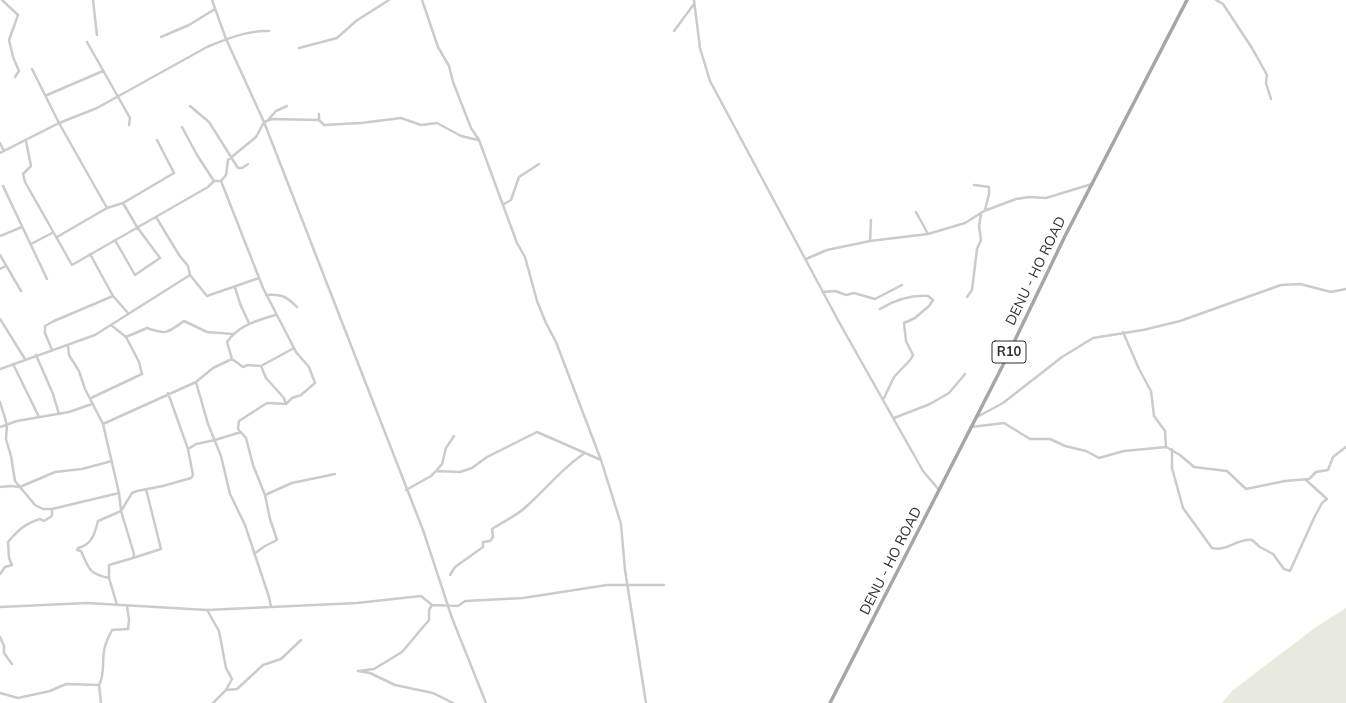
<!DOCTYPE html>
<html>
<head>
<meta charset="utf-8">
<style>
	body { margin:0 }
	canvas { display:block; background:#fff }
</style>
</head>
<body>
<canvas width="1346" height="703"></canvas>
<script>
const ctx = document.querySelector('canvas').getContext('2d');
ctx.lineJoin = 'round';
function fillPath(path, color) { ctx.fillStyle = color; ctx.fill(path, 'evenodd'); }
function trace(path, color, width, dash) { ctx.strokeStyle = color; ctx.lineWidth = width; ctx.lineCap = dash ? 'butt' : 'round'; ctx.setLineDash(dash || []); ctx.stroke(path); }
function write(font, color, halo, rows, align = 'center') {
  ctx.font = font + ' Mulish,sans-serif'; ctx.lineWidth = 4; ctx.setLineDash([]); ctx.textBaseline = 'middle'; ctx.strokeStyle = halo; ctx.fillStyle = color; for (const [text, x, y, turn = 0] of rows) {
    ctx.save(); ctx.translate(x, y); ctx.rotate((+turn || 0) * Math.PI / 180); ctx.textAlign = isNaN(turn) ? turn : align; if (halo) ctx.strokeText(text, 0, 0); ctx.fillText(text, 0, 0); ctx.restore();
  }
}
const green = new Path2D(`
	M1346,608V703H1222L1232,691L1316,627Z`);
const minor = new Path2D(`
	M2,0L18,15L9,40L13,57L19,71L15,77
	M93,0L97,35
	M212,0L226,39L264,122L423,530L452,618L486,703
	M422,0L438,47L449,66L453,82L471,128L479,140L517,243L525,257L537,301L546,323L556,342L601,460L621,524L625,570L646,703
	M694,0L700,48L710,81L839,322L923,471L939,490
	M1216,0L1223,4L1252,48L1267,75L1266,83L1271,99
	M674,31L694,4
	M161,37L189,25L215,9
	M87,42L130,118L129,125
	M299,48L337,38L356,21L389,0
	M32,69L59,123L107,208L123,203L137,227L160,258L135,275L115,240
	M47,95L103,71
	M190,106L209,122L238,168H242L248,164
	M319,114V120L324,125L361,123L401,118L421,125L437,123L461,136L478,140
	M268,120L276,111L287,106
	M182,127L197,155L214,181
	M26,141L31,166L23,174L25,182L72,265L208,187L214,181H221L226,175L228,160L256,137L264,122L272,119L319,120
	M0,143L4,151
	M0,153L59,123L97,108L207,47C226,39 248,30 269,31
	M221,181L263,288L296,352L309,367L315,383L301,395L292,398L286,404L267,403L239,421L238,429L246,438L253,465L265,495L270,519L277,540L265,546L254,554
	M974,185L989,187V194L985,210
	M3,186L47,279
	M123,203L174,173L157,140
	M504,204L511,200L519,177L539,164
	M916,212L928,234
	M156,217L179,255L188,266L190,275L207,296L259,278
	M0,236L22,227
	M57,237L107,208
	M870,241L871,220
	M31,244L52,233
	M90,254L113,296L128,313
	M0,255L21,291
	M806,259L827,250L870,241L928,234L965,223L984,211L1016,199L1029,197L1046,198L1092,184
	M0,269L6,266
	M235,288L241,306L249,323
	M823,292L835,291L846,295L854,293L875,299L902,285
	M266,295C282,294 286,296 297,307
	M967,297L972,290L977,249L981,240L979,226L981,214
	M880,309C895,300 911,295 928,296L933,300L929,306L915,318L904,323L906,341L913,355L911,359L894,377L884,398
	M0,319L25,359
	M1123,332L1139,369L1151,391L1154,416L1165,431L1166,447
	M126,337L147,328C167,335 167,333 184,321L207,332L233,334
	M68,345L69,355L79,371L85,389L103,424L119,493
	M52,350L45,333V326L54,321L113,296
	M36,355L53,394L59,414
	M232,359L227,342C239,325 256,321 275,315
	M13,364L39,417
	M261,366L266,378L284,398L286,404
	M0,369L95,335L190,275
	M196,382L208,424L221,456L230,494L245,525L269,597L271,607
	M91,398L142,374L139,362L126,337L111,325
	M0,402L7,425L6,439L11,456L15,481L35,505L43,509H52L119,493L121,511L134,554L133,558L109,565V578L117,605
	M977,417L1003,403L1062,357L1093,338L1143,330L1180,321L1281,285L1300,284L1331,292L1346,289
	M894,418L930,404L949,393L965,374
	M103,424L196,382L213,368L232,359L243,367L248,365L261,366L294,348
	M0,427L17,421L69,412L92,404
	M971,427L1004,423L1030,439H1050L1065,446L1086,451L1099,458L1124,451L1166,447L1180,455L1194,467L1227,471L1246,489L1285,481L1309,479L1316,472L1328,470L1333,457L1346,447
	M188,449L196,444L215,440L241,432
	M1172,449V468L1183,508L1212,548C1226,552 1238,538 1252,540L1260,547L1273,554L1284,569L1290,571L1314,518L1322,503L1327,499L1306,480
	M437,470L442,464L446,448L454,436
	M0,487L11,486L20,487L55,472L82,469L112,461
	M406,490L431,476L436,471L460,472L472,468L487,457L537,432L601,460
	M265,495L292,483L335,474
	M133,558L161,549L146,489
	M0,574L5,567L12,565L9,558L8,542C18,530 26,523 40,519L44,521L52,516V509
	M450,575L455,567L483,547V542L490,541L493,537L492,529C504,521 517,516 528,505C548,487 563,467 585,453
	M109,578C89,574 89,569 81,551L77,550L78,548C92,545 95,533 98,521L121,511L132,493L137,491L163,486L191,478L193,475L188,449L168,393
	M432,605L458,606L465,601L523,598L607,585H664
	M0,607L87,603L207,610L357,603L421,596L432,605L429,610V620L402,652L374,669L358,671L370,673L395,685L433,693L453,703
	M207,610L219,631L226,668L232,679L226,690L213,703
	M0,637L4,646V653L12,664
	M99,685L101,703
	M227,690L237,689L263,665L281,659L301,640
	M0,693L18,698L50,691L66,684L99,685C105,675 102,662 104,651C105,643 109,636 112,630L128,629L129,620L127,606`);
const major = new Path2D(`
	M830,703L1002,367L1065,236L1187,0`);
const shields = [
	[1009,352,34]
];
const shieldNames = [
	["R10",1009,352]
];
const streetNames = [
	["DENU - HO ROAD",1036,271,-64],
	["DENU - HO ROAD",891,561,-63]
];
fillPath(green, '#e7eadd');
trace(minor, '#cbcbcb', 2.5);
trace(major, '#a6a6a6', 3.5);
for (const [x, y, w] of shields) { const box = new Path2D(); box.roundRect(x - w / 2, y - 11, w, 22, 3); ctx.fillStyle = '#fff'; ctx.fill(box); trace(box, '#2e2e2e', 1); }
write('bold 13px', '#2e2e2e', null, shieldNames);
write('14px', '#2e2e2e', '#fff', streetNames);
</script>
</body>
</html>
